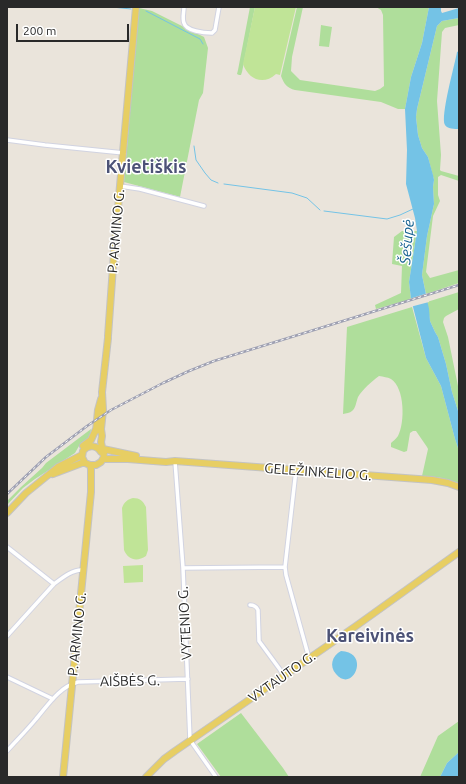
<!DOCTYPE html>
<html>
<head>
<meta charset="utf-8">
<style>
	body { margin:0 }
	#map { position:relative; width:466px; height:784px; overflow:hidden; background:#eae4db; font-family:Ubuntu,sans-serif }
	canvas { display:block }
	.frame { position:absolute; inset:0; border:8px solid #292929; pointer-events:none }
	.scale { position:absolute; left:16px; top:24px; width:113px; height:18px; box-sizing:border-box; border:2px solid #292929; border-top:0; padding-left:5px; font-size:12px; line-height:14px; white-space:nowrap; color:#292929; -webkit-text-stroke:3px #fff; paint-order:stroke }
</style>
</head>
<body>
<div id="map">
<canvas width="466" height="784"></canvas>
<div class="frame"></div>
<div class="scale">200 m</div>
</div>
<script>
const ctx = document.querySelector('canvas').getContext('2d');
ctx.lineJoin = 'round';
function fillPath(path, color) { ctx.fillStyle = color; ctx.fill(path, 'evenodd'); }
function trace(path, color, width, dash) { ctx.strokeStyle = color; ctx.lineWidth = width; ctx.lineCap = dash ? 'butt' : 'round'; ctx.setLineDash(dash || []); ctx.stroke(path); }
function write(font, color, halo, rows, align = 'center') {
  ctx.font = font + ' Ubuntu,sans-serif'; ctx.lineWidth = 3; ctx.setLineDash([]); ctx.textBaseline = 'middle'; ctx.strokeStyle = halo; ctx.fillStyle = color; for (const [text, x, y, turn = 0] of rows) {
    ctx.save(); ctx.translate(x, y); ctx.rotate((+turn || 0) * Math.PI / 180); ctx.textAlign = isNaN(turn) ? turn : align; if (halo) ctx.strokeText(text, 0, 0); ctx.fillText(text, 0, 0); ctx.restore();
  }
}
const green = new Path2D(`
	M250,7H255L242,72L241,75H239L237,74L238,70Z
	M297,7H303L292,57L291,71L300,80L375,91L380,89L384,86L383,15L381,10L376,7H429L422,43L411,77L405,109H398L381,102L295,90C287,88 284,84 281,76Z
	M139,8L152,11L204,37L208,48L203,93L199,100L180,197L124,182Z
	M459,18V25L445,28L442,32L437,101L441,155L440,170L441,171L459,176V181L441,175L438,177V195L440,201L433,216L426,272L430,278L459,270V283L426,294L422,275L427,236L434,204L433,187L434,180L428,157L422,148L418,135L416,117L417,109L437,26L442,21Z
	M321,25L332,27L329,47L319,46Z
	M402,231H417L409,282L411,299L376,309L375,305L401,293L402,266L392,264L394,237Z
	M459,292V309L446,316L444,318L443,322L448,337L459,391V414L452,392L446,364L438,337L435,332L430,321L427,302Z
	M412,307L426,358L441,386L455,439L459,451V484L442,478L422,476L428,449L427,447L416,431H413L410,433L407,451L404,452L391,447V443C393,441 396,439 398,436C405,423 405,388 391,379C387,377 384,377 379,376C371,382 363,389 358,397C356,402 356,408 352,411C350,413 346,413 343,414L347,327Z
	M91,429L90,437L79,446L75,453L35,479L23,488L7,505V501L21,487L42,468L46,463Z
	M241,713L283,768L289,777H221L197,744Z
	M459,721V752L447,763L440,777H420L438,736Z`);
const pitch = new Path2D(`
	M255,7H296L280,75L276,74C263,86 248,79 243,64Z
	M133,498C140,498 143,501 146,507L148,550L146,556C137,562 128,560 124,550L122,508C124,502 128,499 133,498Z
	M143,565V582L124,583L123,566Z`);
const water = new Path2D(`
	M429,7H441V11L442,13L459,8V18L442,21L437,26L417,109L416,117L418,135L422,148L428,157L433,175L434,180L433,187L434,204L427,236L422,275L429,309L430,321L435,332L438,337L446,364L452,392L459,414V451L455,439L441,386L426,358L411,299L409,282L417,231L415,218L406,184L407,150L405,109L411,77L422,43Z
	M459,51V129C455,129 447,129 445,125C440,117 455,64 457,52Z
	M341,651C371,652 353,694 336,674C329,666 332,656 341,651Z
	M459,752V777H440L447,763Z`);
const pier = new Path2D(`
	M428,293L429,302L410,307L409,299Z`);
const stream = new Path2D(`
	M112,7L131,9
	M146,11L200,39L203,44
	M194,146L196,160L205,173L211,180L218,183
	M224,184L292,193L307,198L320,210
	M324,211L387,219L400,215L413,209`);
const street = new Path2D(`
	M184,7C184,12 182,18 184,23C186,31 204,33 212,33L215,30L219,7
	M7,140L45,145L124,153
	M120,186L140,189L204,206
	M175,461L183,568L190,740L216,777
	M296,470L285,567L286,575L309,658
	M7,547L54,584
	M183,568L285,567
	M250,605C254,605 256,606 258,610L259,641L284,675
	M7,636L54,584C62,578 73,569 83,570
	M7,677L53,699
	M7,751C17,740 27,730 36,719C48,705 59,687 78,682L188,679`);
const primary = new Path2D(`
	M108,336L114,253L136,7
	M96,431L98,410L101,399
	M83,446L91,440L96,429
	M103,449L136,456
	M104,453L101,452C97,445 88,444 83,451L82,457L85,463L90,465H96L101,462L104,457L101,442L102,436L101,429L103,410L102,392L108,338
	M103,459H128L166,462L175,461L432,480L448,483L459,487
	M53,474L82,463H85
	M7,513L26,493L58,467L82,455
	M63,777L91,492V469L90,465
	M146,777L164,759L175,751L356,626L459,552`);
const rail = new Path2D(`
	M7,494L46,457L87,426L111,410L163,383L189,371L214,361L459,285`);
const streetNames = [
	["P. ARMINO G.",116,231,-85],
	["GELEŽINKELIO G.",318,472,4],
	["VYTENIO G.",185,623,-93],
	["P. ARMINO G.",77,634,-84],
	["VYTAUTO G.",282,677,-35],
	["AIŠBĖS G.",130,681,-1]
];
const waterNames = [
	["Šešupė",407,242,-85]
];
const districtNames = [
	["Kvietiškis",146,167],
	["Kareivinės",370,636]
];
fillPath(green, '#afde9b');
fillPath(pitch, '#c0e497');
fillPath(water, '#74c3e6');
fillPath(pier, '#eae4db');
trace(stream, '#74c3e6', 1);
trace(street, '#d1d3e1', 5.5);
trace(primary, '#c3c3c3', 8);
trace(street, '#fff', 3.5);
trace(primary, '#e7ce63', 6);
trace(rail, '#9ea0b2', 2.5);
trace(rail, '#fff', 1, [3]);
write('14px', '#292929', '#fff', streetNames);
write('italic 15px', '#166190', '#fff', waterNames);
write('bold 18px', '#4c5276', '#fff', districtNames);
</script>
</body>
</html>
